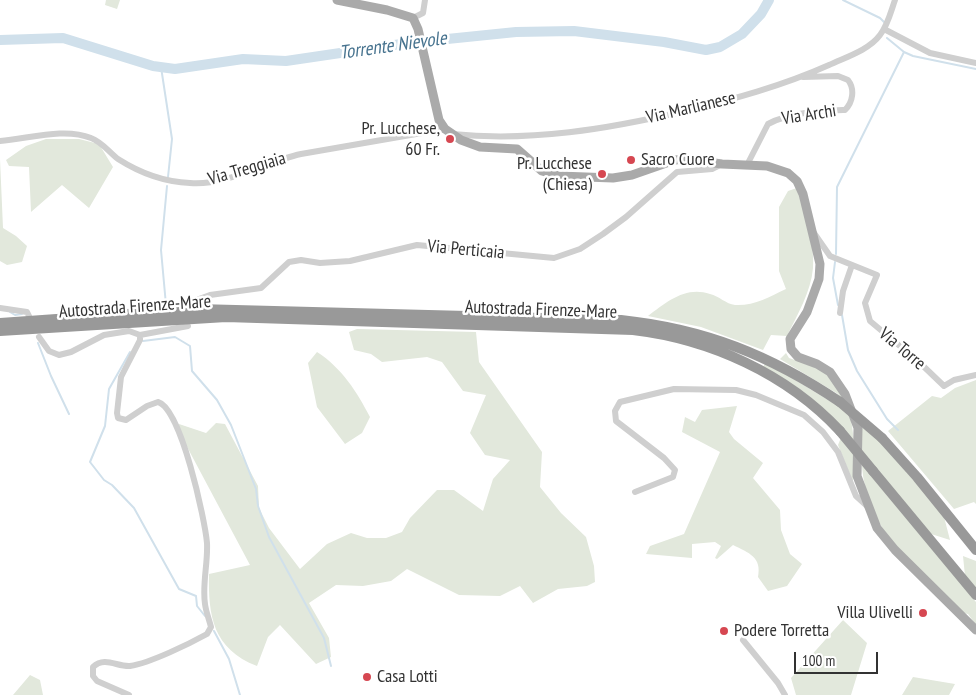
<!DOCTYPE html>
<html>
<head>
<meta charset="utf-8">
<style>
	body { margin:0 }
	#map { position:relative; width:976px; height:695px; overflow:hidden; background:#fff; font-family:"PT Sans Narrow",sans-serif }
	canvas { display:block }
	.scale { position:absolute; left:794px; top:652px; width:84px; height:22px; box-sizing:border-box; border:2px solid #323232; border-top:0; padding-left:6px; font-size:15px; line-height:18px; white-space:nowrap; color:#323232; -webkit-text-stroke:4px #fff; paint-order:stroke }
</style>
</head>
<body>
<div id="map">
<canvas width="976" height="695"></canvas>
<div class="scale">100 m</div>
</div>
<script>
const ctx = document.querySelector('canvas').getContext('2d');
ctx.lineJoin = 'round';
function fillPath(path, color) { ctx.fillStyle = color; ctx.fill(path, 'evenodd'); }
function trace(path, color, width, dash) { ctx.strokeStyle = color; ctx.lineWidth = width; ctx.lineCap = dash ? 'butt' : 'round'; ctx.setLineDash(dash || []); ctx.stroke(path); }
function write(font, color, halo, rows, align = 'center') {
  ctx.font = font + ' "PT Sans Narrow",sans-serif'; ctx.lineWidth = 5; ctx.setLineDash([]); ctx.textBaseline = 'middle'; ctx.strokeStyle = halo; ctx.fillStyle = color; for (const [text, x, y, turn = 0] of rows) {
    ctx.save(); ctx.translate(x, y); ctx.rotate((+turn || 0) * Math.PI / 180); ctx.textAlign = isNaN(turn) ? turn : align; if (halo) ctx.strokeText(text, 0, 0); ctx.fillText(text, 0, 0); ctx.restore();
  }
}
const green = new Path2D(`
	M106,0H120L117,9L105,5Z
	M46,139H79L99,144L113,167L89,208L62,185L31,212L29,167L9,166L6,160L26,146Z
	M0,159L3,228L16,236L27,246L22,262L7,265L0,261Z
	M797,188C804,213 815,242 813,268C811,292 797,315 787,336L771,335L763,350L701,327L648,316C667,302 685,286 710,294C719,296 726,304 735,305C754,306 769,297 786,289L779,271V207L788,191Z
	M357,329L476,332L479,362L542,452L540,487L561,513L586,537L594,566L595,582L587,586L558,589L533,603L520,586L500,596L459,595L407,569L391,581L363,586L336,585L309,603L329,638L331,657L316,664L280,625L268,637L257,666C213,649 208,616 209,574L250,565L177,428L179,424L206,433L216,423L225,424L258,486L259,508L269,528L300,569L327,544L351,533L367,538H386L402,532L410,518L437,490H454L483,511L493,479L510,460L485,455L470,433L486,395L463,391L442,362L427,357L382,362L371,354L354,350L349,332Z
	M317,352C342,368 357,392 370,417L362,433L345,444L317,407L308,363Z
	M786,353L789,358C800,362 816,364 825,373C857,401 855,444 853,482L838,445L844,430L763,367L766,362L846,411L838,394L780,359Z
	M976,380V504L974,502L954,509L888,431L932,396L941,398L955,388Z
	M737,406L729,432L734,439L763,463L753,478L780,510L781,530L790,554L802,564L787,586L768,591L758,577C762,557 749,553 733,545L717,559L715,558L721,546L715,542L692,544V558L646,554L650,546L684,534L720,452L682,432L685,417L695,422L702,410Z
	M860,424L878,440L943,513L950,540L928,533L868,472L976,602V625L968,614L963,613L889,539C875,517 864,493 862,467C861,452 862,438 860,424Z
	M963,556L976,561V590L965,576Z
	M843,620L867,643L851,695H796L791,678Z
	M30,675L40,680L43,695H13Z
	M913,677L955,684L949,695H902Z`);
const stream = new Path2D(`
	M843,0L880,18L884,22
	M887,38L904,52L913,56L976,69
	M161,67L172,139L168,177
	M836,254L837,187L904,52
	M835,262L833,278L838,305
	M166,305L161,250L167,186
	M10,312L15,315L22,314
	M842,315L848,350L857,371L887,419L898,430
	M143,341L175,337L190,346L192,371L217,400L231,425L256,489L258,506L269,537L324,638L331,666
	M38,343L51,376L69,414
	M130,352L109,389L105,426L90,462L104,480L112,485L134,508L179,589L196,596L197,606L205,616
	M214,631L229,659L240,695`);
const river = new Path2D(`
	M0,40L63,38L153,66L175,69L243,59L286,61L408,43L516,32L574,31L664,42L706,50L720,47L742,34L761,14L769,0`);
const minor = new Path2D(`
	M413,18L423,13L425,0
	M884,29L930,53L976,63
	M452,134C531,142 608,129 685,111C734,99 782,86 829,65C846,57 869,50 880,35C888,25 891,11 895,0
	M0,141C28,139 64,127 91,138C102,142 109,152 118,159C140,173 164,182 190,183C228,186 264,162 301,154L445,129
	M747,165L768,124C790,112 821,111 845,110C853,102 855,89 848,80L838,76L803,77
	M814,233L830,256L877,275L865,303L870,321L919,362L944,386L954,380L976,375
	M196,303L199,299L210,295L261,288L289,262L301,260L320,263L350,261L417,245L554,258L580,249L603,234L626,217L677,172L712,169L722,164
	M0,308L27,312L29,316
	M840,313L843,291L852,265
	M39,337L49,351L59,355L71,352L104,335L129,331L140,335L188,326
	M635,492L673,477L675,470L664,458L616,421L615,411L620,402L674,389L736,390L756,395L804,415L823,432L838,452L856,496L867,506
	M743,640L778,683L785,695
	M129,695L97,681L93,676V667C105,656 117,667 130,666C150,663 189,644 207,634L211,627C209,619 206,612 205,604C202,584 208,564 207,543C205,520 181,408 158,402L147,406L126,420L118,418L117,413L121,377L140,340V335`);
const major = new Path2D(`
	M337,0L387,10L413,18L418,29L439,120L445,129L461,140L480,147L517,149L542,171L559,176L613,178L632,175L675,160L685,159L722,164L767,166L788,173L797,181L803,194L820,264L819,279L807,312L790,339L791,349L798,357L817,364L830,372L845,394L858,428L857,476L877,528L895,550L976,630`);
const highway = new Path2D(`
	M0,323L197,309L621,320C705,329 770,355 840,402
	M0,331L226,317L633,330C710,339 787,374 840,431
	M882,438L917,477L976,550
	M873,471L976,595`);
const highwayBridge = new Path2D(`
	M840,402L882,438
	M840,431L873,471`);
const markers = [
	[450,139,5,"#d64751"],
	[631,160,5,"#d64751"],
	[602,174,5,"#d64751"],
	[923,613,5,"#d64751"],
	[724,631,5,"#d64751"],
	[367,677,5,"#d64751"]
];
const streetNames = [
	["Via Marlianese",691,108,-13],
	["Via Archi",809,115,-9],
	["Via Treggiaia",247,169,-16],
	["Via Perticaia",466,250,5],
	["Autostrada Firenze-Mare",135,307,-4],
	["Autostrada Firenze-Mare",541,310,2],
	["Via Torre",902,349,40]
];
const poiNames = [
	["Pr. Lucchese,",440,129],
	["60 Fr.",440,150],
	["Sacro Cuore",641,160,"left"],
	["Pr. Lucchese",592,164],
	["(Chiesa)",592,185],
	["Villa Ulivelli",913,613],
	["Podere Torretta",734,631,"left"],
	["Casa Lotti",377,677,"left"]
];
const waterNames = [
	["Torrente Nievole",393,46,-8]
];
fillPath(green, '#e2e8dc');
trace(stream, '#d0e0eb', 2);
trace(river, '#d0e0eb', 10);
trace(minor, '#cfcfcf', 6);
trace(major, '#aaa', 9);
trace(highway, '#999', 10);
trace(highwayBridge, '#999', 10);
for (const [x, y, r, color] of markers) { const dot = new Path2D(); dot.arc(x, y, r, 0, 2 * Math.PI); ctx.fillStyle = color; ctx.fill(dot); trace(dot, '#fff', 2); }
write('18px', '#323232', '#fff', streetNames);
write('18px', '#323232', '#fff', poiNames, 'right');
write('italic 19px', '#46728e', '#fff', waterNames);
</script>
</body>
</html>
